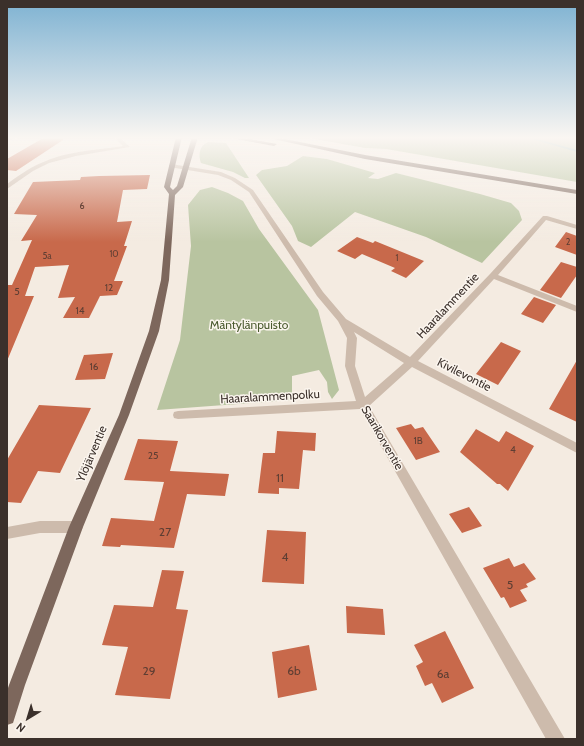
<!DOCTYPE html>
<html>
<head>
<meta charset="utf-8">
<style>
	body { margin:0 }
	#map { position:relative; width:584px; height:746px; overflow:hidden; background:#f4ebe1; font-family:Cabin,sans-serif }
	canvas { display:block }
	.frame { position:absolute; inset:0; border:8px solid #3b302b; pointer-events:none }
	.north { position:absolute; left:8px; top:698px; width:40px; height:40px; -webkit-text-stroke:3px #fbf5ee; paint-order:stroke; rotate:218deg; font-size:11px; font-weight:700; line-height:16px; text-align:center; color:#3b302b }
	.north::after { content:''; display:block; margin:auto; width:14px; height:18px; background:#3b302b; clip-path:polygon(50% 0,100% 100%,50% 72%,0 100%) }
</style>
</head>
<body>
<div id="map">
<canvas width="584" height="746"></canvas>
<div class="frame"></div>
<div class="north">N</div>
</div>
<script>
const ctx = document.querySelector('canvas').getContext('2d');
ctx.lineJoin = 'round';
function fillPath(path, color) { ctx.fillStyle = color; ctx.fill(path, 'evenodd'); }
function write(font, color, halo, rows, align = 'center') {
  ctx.font = font + ' Cabin,sans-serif'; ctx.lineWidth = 3; ctx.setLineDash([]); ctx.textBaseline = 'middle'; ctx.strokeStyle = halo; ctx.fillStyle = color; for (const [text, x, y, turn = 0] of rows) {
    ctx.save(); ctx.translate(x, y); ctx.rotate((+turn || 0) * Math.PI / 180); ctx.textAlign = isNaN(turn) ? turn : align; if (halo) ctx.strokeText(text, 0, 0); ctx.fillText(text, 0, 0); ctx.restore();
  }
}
const green = new Path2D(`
	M303,137H577V182L386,149L365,148Z
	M208,142L226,143L249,178H245L233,172L201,163C198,155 199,146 208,142Z
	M303,156L327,159L375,173L368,178L378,179L396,173L480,194L511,203L519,211L522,220L482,263L426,237L355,212L311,247L298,241L292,226L256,175L262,170L287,166Z
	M212,187L228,193L243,201L259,229L318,310L339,390L332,399L328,392L327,382L319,370L292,376V400L157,410L180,340L191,246L188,205L200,190Z`);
const stream = new Path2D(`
	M525,137H530L577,150V152Z`);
const building = new Path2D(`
	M45,137H61L63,140L16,171L7,170V159Z
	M150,175L147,189L123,190L117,222L132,221L124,246H127L114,281H123L117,295L100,296L89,318H63L75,297L58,298L69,265L35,267L25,296H34L7,361V285H12L32,240L21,241L37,215L14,214L33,182L80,180L81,177L99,176Z
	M566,232L577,236V255L555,247Z
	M357,237L373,243L375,241L424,261L406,278L391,271L395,268L362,254L355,259L337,251Z
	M561,262L577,267V275L561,298L540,290Z
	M534,297L556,305L543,323L521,314Z
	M501,342L521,351L498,385L476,374Z
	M113,353L105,379L75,380L84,355Z
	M577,360V422L549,409Z
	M39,405L91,408L60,473L38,471L21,503L7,502V460Z
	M411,424L415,429L423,427L440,452L416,460L396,428Z
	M476,429L499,442L506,431L534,446L508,491L500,484H497L460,452Z
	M277,431L316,433L315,451L303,450L299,489L279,488V494L258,493L263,453H275Z
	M138,439L178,441L170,471L229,474L225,496L187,494L174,548L121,545L120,547L102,546L111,518L154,521L164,482L124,480Z
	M469,507L482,526L462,533L449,514Z
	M267,530L306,532L304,584L262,582Z
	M509,558L514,567L524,563L536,579L526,584L528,587L520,590L527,601L510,608L504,597L501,598L483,568Z
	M162,570L184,571L176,609L188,610L170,699L115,695L128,647L102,645L114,605L153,607Z
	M346,606L383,609L385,635L347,633Z
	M445,631L474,688L442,703L432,683L425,686L416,666L423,662L414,645Z
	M309,645L317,690L278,698L272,652Z`);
const minor = new Path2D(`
	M7,137H21L7,141Z
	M114,137H119L130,147L76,156L49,163L33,171L7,189V184C18,176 29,168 41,163C66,151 96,150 123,146Z
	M171,164L221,172L235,178L253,190L323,292L346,319L410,357L490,274L543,216H547L577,225V229L546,220L498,275L577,306V312L494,279L418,361L577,443V453L412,367L369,406L565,739H546L360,409L178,419L174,418L173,415L174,412L178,411L356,401L345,366L347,338L338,321L317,296L249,192L231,180L218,175L169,167V165ZM354,332L404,363L365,397L355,366L357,338Z
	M40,521H76L81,523L83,527L81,531L76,533H40L7,539V527Z`);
const major = new Path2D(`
	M176,137H182L170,187L173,190L177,186L192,137H198L183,187L175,195L169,280L159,331L129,415L83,527L25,685L13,723L7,725V691L9,685L69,527L119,415L149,331L161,280L169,194L164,187Z
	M225,137H239L277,144L274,146Z
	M264,137H275L365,155L577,190V194L365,159Z`);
const farNumbernames = [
	["6",82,206],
	["2",568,242],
	["10",114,254],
	["5a",47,256],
	["1",397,258]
];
const numberNames = [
	["12",109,288],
	["5",17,292],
	["14",80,311],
	["16",94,367],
	["1B",418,441],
	["4",513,450],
	["25",153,456]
];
const streetNames = [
	["Haaralammentie",448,306,-47],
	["Kivilevontie",464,375,27],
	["Haaralammenpolku",270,397,-3],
	["Saarikorventie",382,438,60],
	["Ylöjärventie",92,454,-67]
];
const parkNames = [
	["Mäntylänpuisto",249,325]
];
const nearNumbernames = [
	["11",280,478],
	["27",165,532],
	["4",285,557],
	["5",510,585],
	["29",149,671],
	["6b",294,671],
	["6a",443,674]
];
fillPath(green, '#b8c4a0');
fillPath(stream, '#7fb0b2');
fillPath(building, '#c8694b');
fillPath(minor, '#cdbbac');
fillPath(major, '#7d675c');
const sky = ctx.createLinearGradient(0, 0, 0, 242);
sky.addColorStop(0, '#7eb2d2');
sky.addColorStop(0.57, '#faf6f2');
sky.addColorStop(1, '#faf6f200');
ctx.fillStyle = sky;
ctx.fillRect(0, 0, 584, 242);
write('9px', '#5e3e33', null, farNumbernames);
write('10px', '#5e3e33', null, numberNames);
write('12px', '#3b302b', '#fbf5ee', streetNames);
write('12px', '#4a5a2e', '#fbf5ee', parkNames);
write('12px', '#5e3e33', null, nearNumbernames);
</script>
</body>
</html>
